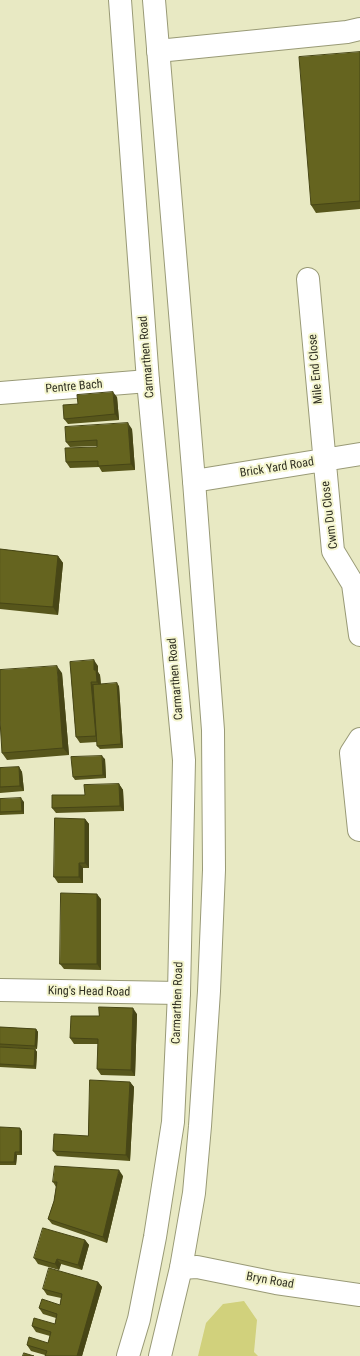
<!DOCTYPE html>
<html>
<head>
<meta charset="utf-8">
<style>
	body { margin:0 }
	canvas { display:block; background:#e8e9c3 }
</style>
</head>
<body>
<canvas width="360" height="1356"></canvas>
<script>
const ctx = document.querySelector('canvas').getContext('2d');
ctx.lineJoin = 'round';
function fillPath(path, color) { ctx.fillStyle = color; ctx.fill(path, 'evenodd'); }
function trace(path, color, width, dash) { ctx.strokeStyle = color; ctx.lineWidth = width; ctx.lineCap = dash ? 'butt' : 'round'; ctx.setLineDash(dash || []); ctx.stroke(path); }
function write(font, color, halo, rows, align = 'center') {
  ctx.font = font + ' "Roboto Condensed",sans-serif'; ctx.lineWidth = 4; ctx.setLineDash([]); ctx.textBaseline = 'middle'; ctx.strokeStyle = halo; ctx.fillStyle = color; for (const [text, x, y, turn = 0] of rows) {
    ctx.save(); ctx.translate(x, y); ctx.rotate((+turn || 0) * Math.PI / 180); ctx.textAlign = isNaN(turn) ? turn : align; if (halo) ctx.strokeText(text, 0, 0); ctx.fillText(text, 0, 0); ctx.restore();
  }
}
const green = new Path2D(`
	M244,1301L257,1320L254,1352L258,1356H198L206,1323L223,1304Z`);
const street = new Path2D(`
	M158,51L347,32L360,29
	M308,279L333,551L353,584L360,635
	M0,393L148,381
	M194,481L360,454
	M359,830L351,753L360,739
	M0,990L179,993
	M181,1268L197,1267L276,1283L360,1295`);
const primary = new Path2D(`
	M120,0L148,381L184,760L179,993L173,1122L155,1237L139,1319L128,1356
	M154,0L194,481L213,730L214,870L209,991L200,1126L194,1193L181,1268L160,1356`);
const wall = new Path2D(`
	M360,52V209L316,213L311,205Z
	M117,397L119,420L68,424L64,419Z
	M132,429L135,470L102,472L99,467L70,468L66,462L97,447V446L70,447L66,442Z
	M0,549L58,556L63,563L58,615L0,609Z
	M70,662L98,666V672L100,675L101,684L119,686L123,748L100,749L97,746V742L80,743L76,737Z
	M62,673L69,755L7,760L2,753Z
	M105,759L106,778L75,780L73,777Z
	M19,767L22,772L24,791L0,793V768Z
	M119,784L123,790L124,811L56,813L52,808L85,795Z
	M0,799L24,802V814L0,815Z
	M85,819L89,824V868H83V883H58L54,877Z
	M101,899V970L64,969L60,964Z
	M137,1014L135,1076L101,1075L97,1069L98,1044H74L70,1038L99,1016Z
	M0,1027L36,1029L38,1032L37,1049L0,1047Z
	M0,1047L35,1049L37,1052L36,1069L0,1067Z
	M130,1082L134,1087L130,1161L57,1156L53,1151L88,1136Z
	M0,1127L22,1131V1155H17L16,1165H0Z
	M123,1176L107,1243L52,1224L48,1219L54,1201L56,1187L53,1182Z
	M85,1240L89,1245L82,1270L61,1264L59,1270L38,1264L34,1258Z
	M98,1282L102,1287L82,1356H45V1355L31,1351L27,1345L48,1343L50,1336L36,1332L32,1326L55,1324L56,1318L43,1314L39,1308L60,1305L61,1298L47,1295L43,1289Z`);
const shadedWall = new Path2D(`
	M113,392L117,397L119,420L115,414Z
	M128,423L132,429L135,470L131,464Z
	M58,556L63,563L58,615L53,607Z
	M94,660L98,666V672L100,675L101,688L97,682L94,670Z
	M57,666L62,673L69,755L63,748Z
	M91,682L95,688L99,741L96,736Z
	M117,683L119,686L123,748L121,744Z
	M102,756L105,759L106,778L103,775Z
	M19,767L22,772L24,791L20,786Z
	M119,784L123,790L124,811L120,806Z
	M21,798L24,802V814L22,811Z
	M85,819L89,824V868L85,863Z
	M79,863L83,868V883L79,877Z
	M97,894L101,899V970L97,964Z
	M133,1008L137,1014L135,1076L131,1070Z
	M36,1029L38,1032L37,1049L35,1046Z
	M35,1049L37,1052L36,1069L34,1066Z
	M130,1082L134,1087L130,1161L126,1155Z
	M20,1128L22,1131V1155L20,1152Z
	M15,1152L17,1155L16,1165L14,1162Z
	M119,1170L123,1176L107,1243L103,1237Z
	M85,1240L89,1245L82,1270L78,1265Z
	M57,1259L61,1264L59,1270L55,1264Z
	M98,1282L102,1287L82,1356H77Z`);
const building = new Path2D(`
	M360,52V201L311,205L299,57Z
	M113,392L115,414L64,419L63,405L78,404L77,395Z
	M128,423L131,464L98,466V461L66,462L65,448L97,447V440L66,442L65,427Z
	M0,549L58,556L53,607L0,603Z
	M94,660V670H96L97,682H91L96,736L76,737L70,662Z
	M57,666L63,748L2,753L0,720V670Z
	M117,683L121,744L97,746L93,685Z
	M102,756L103,775L73,777L71,757Z
	M19,767L20,786L0,787V768Z
	M119,784L120,806L52,808V795H85L84,785Z
	M21,798L22,811L0,812V799Z
	M55,818L85,819V863H79V877H54Z
	M61,893L97,894V964H60Z
	M99,1007L133,1008L131,1070L97,1069L98,1039L70,1038L71,1016H99Z
	M0,1027L36,1029L35,1046L0,1044Z
	M0,1047L35,1049L34,1066L0,1064Z
	M90,1080L130,1082L126,1155L53,1151L54,1134L88,1136Z
	M0,1127L20,1128V1152H15L14,1162H0Z
	M55,1166L119,1170L103,1237L48,1219L54,1201L57,1182H53Z
	M43,1228L85,1240L78,1265L57,1259L55,1264L34,1258Z
	M49,1268L98,1282L77,1356H45L47,1351L27,1345L29,1337L48,1343L51,1332L32,1326L34,1318L55,1324L57,1314L39,1308L42,1299L60,1305L62,1294L43,1289Z
	M24,1353L34,1356H23Z`);
const streetNames = [
	["Carmarthen Road",147,357,-95],
	["Mile End Close",316,369,-95],
	["Pentre Bach",74,387,-5],
	["Brick Yard Road",277,468,-9],
	["Cwm Du Close",330,515,-97],
	["Carmarthen Road",176,679,-95],
	["King's Head Road",89,992,1],
	["Carmarthen Road",178,1003,-88],
	["Bryn Road",270,1281,10]
];
fillPath(green, '#d1d17c');
trace(street, '#999a76', 24);
trace(primary, '#999a76', 24);
trace(street, '#fff', 22);
trace(primary, '#fff', 22);
fillPath(wall, '#57561b');
fillPath(shadedWall, '#474616');
fillPath(building, '#65641f');
trace(building, '#474616', 1);
write('12px', '#303022', '#f5f6d0', streetNames);
</script>
</body>
</html>
